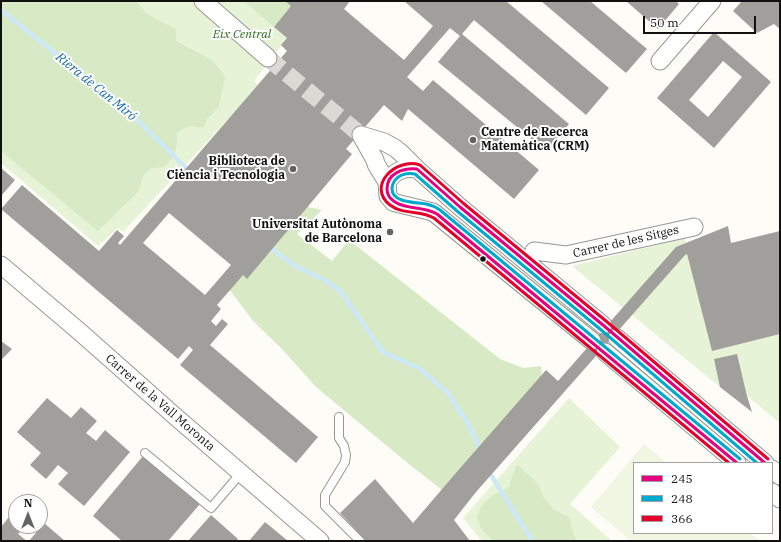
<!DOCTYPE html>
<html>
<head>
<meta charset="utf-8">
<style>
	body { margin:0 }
	#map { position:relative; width:781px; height:542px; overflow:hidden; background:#fdfcf7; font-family:"IBM Plex Serif",serif }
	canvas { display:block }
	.frame { position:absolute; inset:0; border:2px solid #111; pointer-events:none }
	.legend { position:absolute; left:633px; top:462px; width:140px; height:72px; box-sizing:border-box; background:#fff; border:1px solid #a0a0a0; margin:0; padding:5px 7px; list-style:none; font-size:12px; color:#111 }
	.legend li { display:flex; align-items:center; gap:8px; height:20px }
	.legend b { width:20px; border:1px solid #a0a0a0 }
	.north { position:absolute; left:8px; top:494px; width:40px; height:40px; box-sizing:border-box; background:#fff; border:1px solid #a0a0a0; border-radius:50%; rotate:0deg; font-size:11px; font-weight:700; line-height:16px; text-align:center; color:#111 }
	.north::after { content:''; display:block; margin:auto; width:14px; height:18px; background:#646362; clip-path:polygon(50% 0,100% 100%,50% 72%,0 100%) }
	.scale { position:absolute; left:643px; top:16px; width:113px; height:18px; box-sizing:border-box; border:2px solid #111; border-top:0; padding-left:5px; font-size:12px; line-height:14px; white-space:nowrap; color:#111; -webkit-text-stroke:3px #fff; paint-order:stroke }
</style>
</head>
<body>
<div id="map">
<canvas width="781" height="542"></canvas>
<div class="frame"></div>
<ul class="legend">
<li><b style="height:5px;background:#e5007d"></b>245</li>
<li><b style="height:5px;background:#00a9ce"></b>248</li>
<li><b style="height:5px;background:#e4002b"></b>366</li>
</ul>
<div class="north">N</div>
<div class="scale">50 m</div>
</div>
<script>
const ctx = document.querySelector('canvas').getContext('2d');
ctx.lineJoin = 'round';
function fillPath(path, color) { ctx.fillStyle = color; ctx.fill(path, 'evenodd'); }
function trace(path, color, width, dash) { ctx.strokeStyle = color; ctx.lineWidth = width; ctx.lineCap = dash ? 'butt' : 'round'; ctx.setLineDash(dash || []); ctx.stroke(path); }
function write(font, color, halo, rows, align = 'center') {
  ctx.font = font + ' "IBM Plex Serif",serif'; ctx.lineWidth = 4; ctx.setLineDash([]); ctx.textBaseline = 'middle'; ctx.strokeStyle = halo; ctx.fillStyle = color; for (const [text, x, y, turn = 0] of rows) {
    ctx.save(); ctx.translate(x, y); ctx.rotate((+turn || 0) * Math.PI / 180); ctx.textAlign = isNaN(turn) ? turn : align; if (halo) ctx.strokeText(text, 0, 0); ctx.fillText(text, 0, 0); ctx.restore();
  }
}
const green = new Path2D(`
	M1,1H243L287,38L254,81L259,86L123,232L118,228L98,246L1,163Z
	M685,238L687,254L712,351L780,334V423L747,396L737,354L720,387L572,266Z
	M569,398L620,447L570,504L612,541H482L463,518Z`);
const forest = new Path2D(`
	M1,1H136L147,14L176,29V41L212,60L225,76L219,107L207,119L204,128C193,126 187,125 177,133V143L174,157L164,167L151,168L143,176L138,192L98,231L1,151Z
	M243,1H285L291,6L274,27Z
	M303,206L322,210L297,234L332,261L349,240L500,359L523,368L541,366L542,382L446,493L410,465L316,387L282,349L253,321L227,286Z
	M517,464L525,472L534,479L539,486L544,498L554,510L569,517L573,533L577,541H494L481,529L477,516L482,505L493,495L509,487L512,477Z`);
const pitch = new Path2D(`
	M644,444L666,463H634V533H750L759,541H631L591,507Z`);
const stream = new Path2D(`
	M1,10L130,113L165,147L186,168
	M272,249L295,266L325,280L341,292L383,352L420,369L448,393L468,424L479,446
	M491,475L523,526L533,541`);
const building = new Path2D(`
	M285,1H350L344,9L404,60L433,26L404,1H506L609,88L586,115L474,20L462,34L569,124L546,151L438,62L460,36L450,28L407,77L423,91L433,80L539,170L514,199L408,109L402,121L384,105L346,149L352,154L247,279L243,275L231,289L217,305L221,309L211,321L216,326L222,319L228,324L210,345L318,437L296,463L180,365L193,350L189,346L178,359L1,209L22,185L99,251L117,230L124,236L118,243L120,245L287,51L281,45L287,38L274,27L291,6ZM169,213L231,265L205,295L143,243Z
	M541,1H590L647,49L626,73Z
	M626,1H676L679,4L658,29Z
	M742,1H780V29L774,24L757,33L733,11Z
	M714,32L771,82L714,148L657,98ZM723,61L742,77L708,117L689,100Z
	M1,168L15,180L1,196Z
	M728,226L731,243L780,231V334L712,351L687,254L685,255L476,492L454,520L470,541H366L340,513L375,479L413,523L455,474L546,370L558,381L676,247Z
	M1,341L12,349L1,360Z
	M737,354L747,396L752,412L720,387L714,359Z
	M47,398L71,418L81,407L97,421L86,433L96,441L105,430L130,452L84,506L58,484L68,473L58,465L46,479L30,465L41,453L17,432Z
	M143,456L200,504L168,541H122L93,516Z
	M211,515L238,539L236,541H188Z
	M9,517L16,523V526H20L23,529L18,534L27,541H1V527Z
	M265,522L288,541H249Z
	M44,523L65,541H29Z`);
const streetTunnel = new Path2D(`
	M268,58L361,135`);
const lane = new Path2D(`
	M339,417V438L344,446L346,455L345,462L325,495V506L360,541
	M145,453L211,508L241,473`);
const street = new Path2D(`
	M203,1L268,58
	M660,61L712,1
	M361,135L375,160L376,164L387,182L388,196L393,202L400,204L433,212L592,341
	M361,135L384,142L395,148L401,153L417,169L460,207L603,325
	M387,182C395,171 403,167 417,169
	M534,251L566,255L694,227
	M1,265L80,332L177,418L320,541
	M617,338L765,463
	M605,352L737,463
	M772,469L780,476
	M772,492L780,499`);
const bus1 = new Path2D(`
	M737,463L437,214C424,206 407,210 395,202C390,199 387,194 387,189C387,173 403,168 417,169L460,207L603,325L765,463`);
const bus2 = new Path2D(`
	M740,459L440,210C436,207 431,205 426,204C416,202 392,203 392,189C392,184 394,181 397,178C402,174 409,173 415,174L457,211L600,329L757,463`);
const bus3 = new Path2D(`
	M729,463L434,218C421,210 403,215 390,205C366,186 396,157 420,165L463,203L606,321L768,459`);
const markers = [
	[473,140,4,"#646362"],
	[293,169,4,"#646362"],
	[390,232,4,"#646362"],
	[483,259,3.5,"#111"]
];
const parkNames = [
	["Eix Central",242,35]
];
const poiNames = [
	["Centre de Recerca",481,133,"left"],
	["Matemàtica (CRM)",481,147,"left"],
	["Biblioteca de",285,162],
	["Ciència i Tecnologia",285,176],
	["Universitat Autònoma",382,225],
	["de Barcelona",382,239]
];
const streetNames = [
	["Carrer de les Sitges",626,242,-13],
	["Carrer de la Vall Moronta",160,403,41]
];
const waterNames = [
	["Riera de Can Miró",96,87,39]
];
fillPath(green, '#e7f3d7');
fillPath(forest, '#d8eac5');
fillPath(pitch, '#f0f6e1');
trace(stream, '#cde8f7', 4.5);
fillPath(building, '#a19f9c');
trace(streetTunnel, '#dad9d4', 17, [17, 8]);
trace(lane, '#979795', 10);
trace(street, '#979795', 19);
trace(lane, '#fffffe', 8);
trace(street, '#fffffe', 17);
trace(bus1, '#e5007d', 3);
trace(bus2, '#00a9ce', 3);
trace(bus3, '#e4002b', 3);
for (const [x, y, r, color] of markers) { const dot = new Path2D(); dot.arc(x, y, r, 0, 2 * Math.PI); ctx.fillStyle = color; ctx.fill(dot); trace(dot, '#fff', 1.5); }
write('italic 12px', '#2f6b1f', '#fff', parkNames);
write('bold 12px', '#111', '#fff', poiNames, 'right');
write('12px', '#111', '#fff', streetNames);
write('italic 13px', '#1768a6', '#fff', waterNames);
</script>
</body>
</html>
